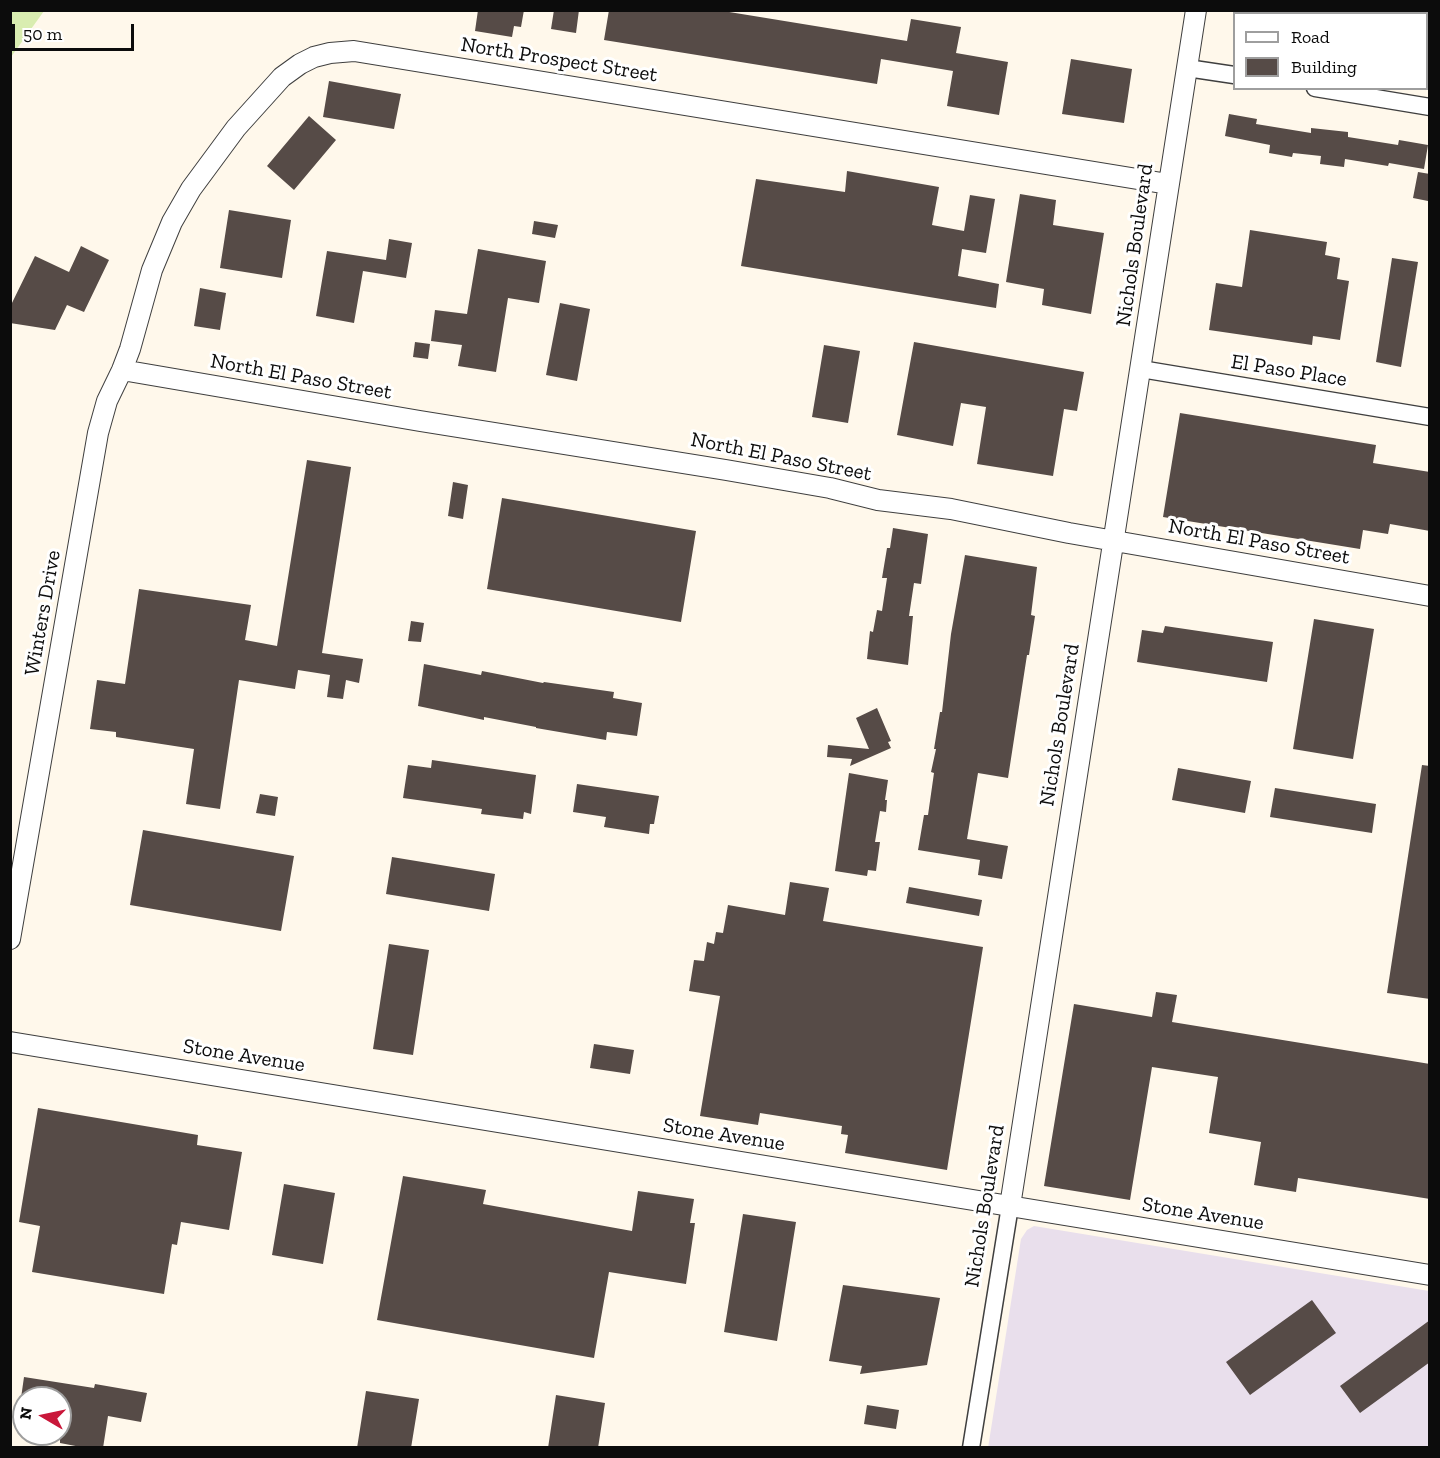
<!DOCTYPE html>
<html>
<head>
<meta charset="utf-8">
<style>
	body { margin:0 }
	#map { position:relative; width:1440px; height:1458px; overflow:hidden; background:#fff8eb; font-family:"Zilla Slab",serif }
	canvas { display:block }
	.frame { position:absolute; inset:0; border:12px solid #0c0c0c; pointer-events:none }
	.legend { position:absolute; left:1233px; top:12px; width:195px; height:78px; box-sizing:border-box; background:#fff; border:2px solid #9e9e9e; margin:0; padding:8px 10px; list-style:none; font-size:18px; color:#0c0c0c }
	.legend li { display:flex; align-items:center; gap:12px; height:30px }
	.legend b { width:30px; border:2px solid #9e9e9e }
	.north { position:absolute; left:12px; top:1386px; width:60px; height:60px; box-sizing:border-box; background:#fff; border:2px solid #9e9e9e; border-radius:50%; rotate:279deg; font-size:16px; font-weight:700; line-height:24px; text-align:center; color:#0c0c0c }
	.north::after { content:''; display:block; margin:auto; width:21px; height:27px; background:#c9173a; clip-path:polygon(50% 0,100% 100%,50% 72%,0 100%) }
	.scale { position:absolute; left:12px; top:24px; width:122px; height:27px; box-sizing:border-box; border:3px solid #0c0c0c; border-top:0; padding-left:8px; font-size:18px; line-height:21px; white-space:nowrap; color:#0c0c0c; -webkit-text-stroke:4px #fff; paint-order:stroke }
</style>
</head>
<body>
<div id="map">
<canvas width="1440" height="1458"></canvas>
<div class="frame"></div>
<ul class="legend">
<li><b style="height:8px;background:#fff"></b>Road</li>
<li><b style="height:16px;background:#564b47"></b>Building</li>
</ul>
<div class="north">N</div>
<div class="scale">50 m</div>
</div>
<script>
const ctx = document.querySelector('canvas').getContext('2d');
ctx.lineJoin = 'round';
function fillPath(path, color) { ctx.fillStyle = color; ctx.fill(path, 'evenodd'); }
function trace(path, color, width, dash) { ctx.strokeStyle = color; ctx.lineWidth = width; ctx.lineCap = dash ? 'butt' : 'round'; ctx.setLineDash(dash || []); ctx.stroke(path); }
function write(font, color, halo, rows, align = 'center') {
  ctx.font = font + ' "Zilla Slab",serif'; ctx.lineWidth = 6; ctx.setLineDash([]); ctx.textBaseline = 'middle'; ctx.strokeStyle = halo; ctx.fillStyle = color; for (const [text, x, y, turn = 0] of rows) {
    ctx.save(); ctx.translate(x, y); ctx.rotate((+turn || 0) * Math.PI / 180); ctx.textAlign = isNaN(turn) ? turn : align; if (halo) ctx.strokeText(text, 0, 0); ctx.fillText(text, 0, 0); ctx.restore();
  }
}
const industrial = new Path2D(`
	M1034,1226L1429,1291V1447L988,1448L1021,1239L1027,1230Z`);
const green = new Path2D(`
	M11,10L44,11L11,57L10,11Z`);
const building = new Path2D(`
	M478,10H524L521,27L514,26L512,37L475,31Z
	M554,10H579L576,33L551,29Z
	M609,10H717L907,41L911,19L961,27L956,53L1008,62L999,115L947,106L953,71L881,59L877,84L604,40Z
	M1071,59L1132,69L1124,123L1062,114Z
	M329,81L401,94L394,129L323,117Z
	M1229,114L1257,119L1256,124L1311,133V128L1348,132V137L1398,145L1399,140L1428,145L1424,169L1389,163L1388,166L1345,159L1344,167L1320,164L1321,156L1293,153L1292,157L1269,153L1270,145L1225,136Z
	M309,116L336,140L294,190L267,166Z
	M847,171L939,187L932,225L964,231L970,195L995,199L986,253L962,249L958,276L999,284L996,308L741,266L756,179L845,192Z
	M1418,172L1430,174L1428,201L1413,198Z
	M1020,194L1056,200L1053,225L1104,233L1091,314L1042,305L1044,289L1006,282Z
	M229,210L291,220L282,278L220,268Z
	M534,221L558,225L555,238L532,234Z
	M1250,230L1327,242L1325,255L1340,258L1337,279L1349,281L1340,340L1313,336L1312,345L1209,330L1216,283L1242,287Z
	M389,239L412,243L406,278L363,271L354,323L316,316L327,251L386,260Z
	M81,246L109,260L84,312L67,305L55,330L10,323V307L35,256L69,272Z
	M478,249L546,261L539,303L508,298L496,372L458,366L462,345L431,341L435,310L467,314Z
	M1392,258L1418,262L1401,367L1376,362Z
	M200,288L226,293L220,330L194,326Z
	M560,303L590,309L577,381L546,375Z
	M415,342L430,344L428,359L413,357Z
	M914,342L1084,372L1077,411L1064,409L1053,476L977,464L986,407L961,403L953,446L897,435Z
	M824,345L860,351L848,423L812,417Z
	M1180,413L1376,445L1373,463L1430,472V531L1390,524L1388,534L1363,530L1360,549L1163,517Z
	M307,460L351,467L322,653L363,659L359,683L346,680L343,699L327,697L330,675L298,670L295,689L239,680L220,809L186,804L194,749L116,737V732L90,729L97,680L125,684L139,589L251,605L245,640L277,646Z
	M453,482L468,485L463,519L448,516Z
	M502,498L696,531L681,622L487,589Z
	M893,528L928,534L921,584L914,583L909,616H913L908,665L867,659L870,631L873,632L877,610L882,611L887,578H882L887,548H890Z
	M965,555L1037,567L1031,615L1035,616L1029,655H1027L1008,778L978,773L967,839L1008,846L1002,879L978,875L980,860L918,850L924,815H928L934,773L931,772L936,749H934L940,712H942L951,634Z
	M1314,619L1374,629L1353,759L1293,749Z
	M411,621L424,623L421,642L408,641Z
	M1165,626L1273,642L1267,682L1137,662L1142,630L1163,633Z
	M424,664L481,675L482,671L543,683L544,682L614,692L613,698L642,703L637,736L607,732L606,740L536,728V727L484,717V720L418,706Z
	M877,708L891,741L888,742L891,748L850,766L852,759L827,757L828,745L869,749L856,718Z
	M432,760L536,775L531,814L524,812L523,819L481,814L482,809L403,798L408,765L431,768Z
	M1422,765L1430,766V999L1387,993Z
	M1178,768L1251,781L1245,813L1172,800Z
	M849,773L888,780L885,800H887L886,812L880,811L875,842H880L876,871L868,870L867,876L835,871Z
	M577,784L659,796L654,824H650L649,834L604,827L606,817L573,812Z
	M1275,788L1376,804L1372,833L1270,817Z
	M260,794L278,797L275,816L256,813Z
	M143,830L294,856L281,931L130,905Z
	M392,857L495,874L489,911L386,894Z
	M790,882L829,888L823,921L983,947L947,1170L845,1153L848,1135L841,1134L842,1126L760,1113L758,1125L700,1116L720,996L689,991L694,960L704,961L707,942L714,944L716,932L723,933L728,905L785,915Z
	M909,887L982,900L979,916L906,903Z
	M389,944L429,950L413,1055L373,1049Z
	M1156,992L1177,995L1172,1022L1430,1064V1199L1298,1178L1296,1192L1254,1185L1261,1142L1209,1133L1218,1077L1152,1067L1130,1200L1044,1186L1074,1004L1152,1017Z
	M594,1044L634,1050L630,1074L590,1068Z
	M38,1108L198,1135L197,1145L242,1152L229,1230L181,1222L177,1245L172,1244L164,1294L32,1272L40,1226L19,1222Z
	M403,1176L486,1190L483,1204L632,1231L638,1191L694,1199L690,1223H695L686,1284L609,1272L594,1358L377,1320Z
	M284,1184L335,1193L323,1264L272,1255Z
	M743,1214L796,1222L777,1341L724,1332Z
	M843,1285L940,1298L927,1365L860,1374L862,1366L829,1361Z
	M1312,1300L1336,1333L1250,1395L1226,1362Z
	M1430,1320V1362L1360,1413L1340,1386Z
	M24,1377L94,1388L95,1384L147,1393L141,1422L108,1416L103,1448H86L60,1443V1398H21Z
	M366,1391L419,1399L411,1448H357Z
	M556,1395L605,1403L598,1448H548Z
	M867,1405L899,1410L896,1429L864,1424Z`);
const minor = new Path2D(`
	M1187,68L1234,75
	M1315,88L1430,107
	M1141,369L1430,417
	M971,1448L1010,1206`);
const tertiary = new Path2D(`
	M122,370L420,421L726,470L830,488L878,500L951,509L1069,533L1430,596
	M10,939L98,433L107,401L122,370L130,349L152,270L172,222L191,189L236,128L282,77L300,64L314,57L330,53L354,51L1168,184
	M10,1042L1430,1275
	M1010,1206L1196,10`);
const streetNames = [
	["North Prospect Street",559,60,9],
	["Nichols Boulevard",1135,245,-82],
	["El Paso Place",1289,371,9],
	["North El Paso Street",301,377,10],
	["North El Paso Street",781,457,11],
	["North El Paso Street",1259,542,10],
	["Winters Drive",43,613,-80],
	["Nichols Boulevard",1060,725,-81],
	["Stone Avenue",244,1056,9],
	["Stone Avenue",724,1135,9],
	["Nichols Boulevard",985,1206,-81],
	["Stone Avenue",1203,1214,9]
];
fillPath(industrial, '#e9dfec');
fillPath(green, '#d9edb1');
fillPath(building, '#564b47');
trace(minor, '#3f3f3f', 19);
trace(tertiary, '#3f3f3f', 22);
trace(minor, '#fff', 16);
trace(tertiary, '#fff', 20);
write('21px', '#0c0c0c', '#fff', streetNames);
</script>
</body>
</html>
